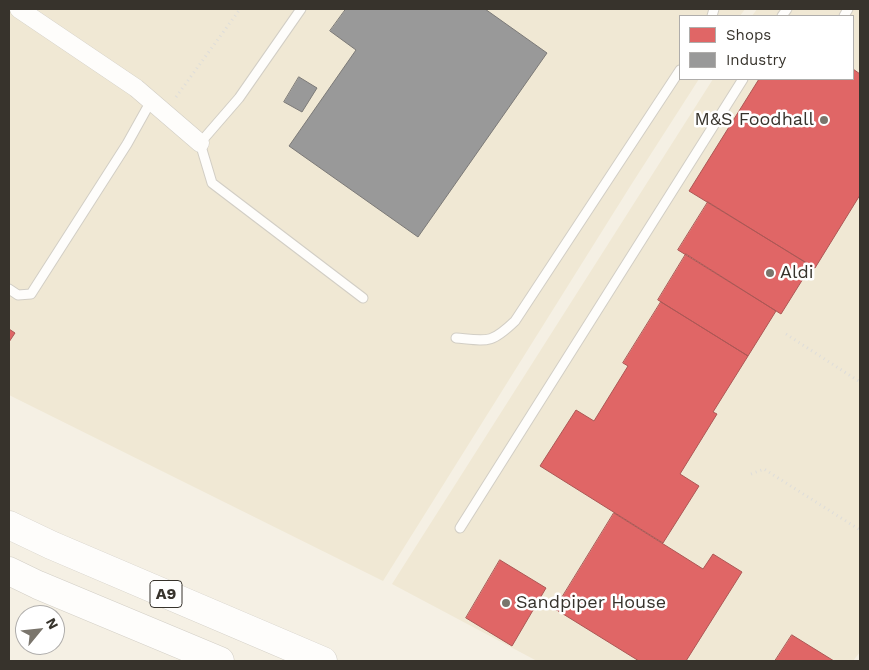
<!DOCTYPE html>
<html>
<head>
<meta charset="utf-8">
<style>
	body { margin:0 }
	#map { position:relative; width:869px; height:670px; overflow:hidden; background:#f5f0e4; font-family:"Work Sans",sans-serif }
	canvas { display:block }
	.frame { position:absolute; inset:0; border:10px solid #37332c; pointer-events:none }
	.legend { position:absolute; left:679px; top:15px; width:175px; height:65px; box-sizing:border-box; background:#fff; border:1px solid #afadab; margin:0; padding:6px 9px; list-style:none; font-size:15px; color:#37332c }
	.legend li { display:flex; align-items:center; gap:10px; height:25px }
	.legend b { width:25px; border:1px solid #afadab }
	.north { position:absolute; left:15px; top:605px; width:50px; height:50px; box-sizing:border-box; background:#fff; border:1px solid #afadab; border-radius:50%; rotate:62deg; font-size:14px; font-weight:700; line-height:20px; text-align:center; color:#37332c }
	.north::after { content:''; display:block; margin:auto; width:18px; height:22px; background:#7a756c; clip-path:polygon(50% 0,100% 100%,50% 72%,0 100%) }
</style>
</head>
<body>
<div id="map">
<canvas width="869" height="670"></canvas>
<div class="frame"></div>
<ul class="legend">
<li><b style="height:14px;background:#e06666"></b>Shops</li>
<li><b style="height:14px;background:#999"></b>Industry</li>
</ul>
<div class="north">N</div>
</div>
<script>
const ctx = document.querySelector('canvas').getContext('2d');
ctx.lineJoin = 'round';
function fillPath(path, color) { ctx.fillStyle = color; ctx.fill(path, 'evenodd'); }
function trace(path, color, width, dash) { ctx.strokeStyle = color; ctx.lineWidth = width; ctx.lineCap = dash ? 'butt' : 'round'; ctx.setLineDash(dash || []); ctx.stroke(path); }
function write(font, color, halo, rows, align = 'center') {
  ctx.font = font + ' "Work Sans",sans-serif'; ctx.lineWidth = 5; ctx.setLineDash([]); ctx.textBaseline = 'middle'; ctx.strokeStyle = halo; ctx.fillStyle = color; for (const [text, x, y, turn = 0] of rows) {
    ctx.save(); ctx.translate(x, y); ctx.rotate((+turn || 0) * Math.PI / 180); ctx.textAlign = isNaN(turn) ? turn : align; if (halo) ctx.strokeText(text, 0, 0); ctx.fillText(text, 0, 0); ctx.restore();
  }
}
const built = new Path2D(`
	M9,9H745L740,16H680V79H699L631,185L383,581L9,395Z
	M757,9H860V652L853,661H537L392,584L713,79H853V16H752Z`);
const shops = new Path2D(`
	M853,69L860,74V195L815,268L689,191L759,79H853Z
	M708,202L811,266L781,314L678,250Z
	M686,254L776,311L748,356L658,300Z
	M661,302L748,356L713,412L717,414L680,474L699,486L663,543L540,466L576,410L594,421L628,366L623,363Z
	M9,329L15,333L9,342Z
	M614,513L703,569L713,554L742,572L686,661H639L555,609Z
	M500,560L546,588L512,646L466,618Z
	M792,635L834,661H775Z`);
const industry = new Path2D(`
	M346,9H485L547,53L418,237L289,146L356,50L330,31Z
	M299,77L317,88L302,112L284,102Z`);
const path = new Path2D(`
	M176,97L240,9
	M786,334L860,382
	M751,474L764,469L860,530`);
const service = new Path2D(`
	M301,9L239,98L200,143L212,183L363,298
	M712,16L714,9
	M782,16L787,9
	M844,16L848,9
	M9,289L18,295L31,294L127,144L151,101
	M456,338C488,341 491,344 515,321L680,70
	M460,528L743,79`);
const minor = new Path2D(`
	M19,9L136,88L200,143`);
const trunk = new Path2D(`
	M9,525L51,545L323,661
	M9,571L38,585L220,661`);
const markers = [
	[824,120,5,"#7a756c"],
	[770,273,5,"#7a756c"],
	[506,603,5,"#7a756c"]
];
const shields = [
	[166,594,32]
];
const shieldNames = [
	["A9",166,594]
];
const poiNames = [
	["M&S Foodhall",814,120,"right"],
	["Aldi",780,273],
	["Sandpiper House",516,603]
];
fillPath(built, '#f0e8d4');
fillPath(shops, '#e06666');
trace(shops, '#ad5755', 1);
fillPath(industry, '#999');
trace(industry, '#7c7a78', 1);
trace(service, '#d2cec5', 11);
trace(minor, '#d2cec5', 19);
trace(trunk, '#d2cec5', 29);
trace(path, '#deddda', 3, [1, 4]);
trace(service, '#fefdfb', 9);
trace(minor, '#fefdfb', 18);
trace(trunk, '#fefdfb', 28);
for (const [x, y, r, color] of markers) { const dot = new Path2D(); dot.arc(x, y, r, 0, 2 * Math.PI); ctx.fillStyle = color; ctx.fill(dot); trace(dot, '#fff', 2); }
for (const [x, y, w] of shields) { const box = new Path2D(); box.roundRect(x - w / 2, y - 13.5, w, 27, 4); ctx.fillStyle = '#fff'; ctx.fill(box); trace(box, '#37332c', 1); }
write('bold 16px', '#37332c', null, shieldNames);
write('18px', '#37332c', '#fff', poiNames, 'left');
</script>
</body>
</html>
